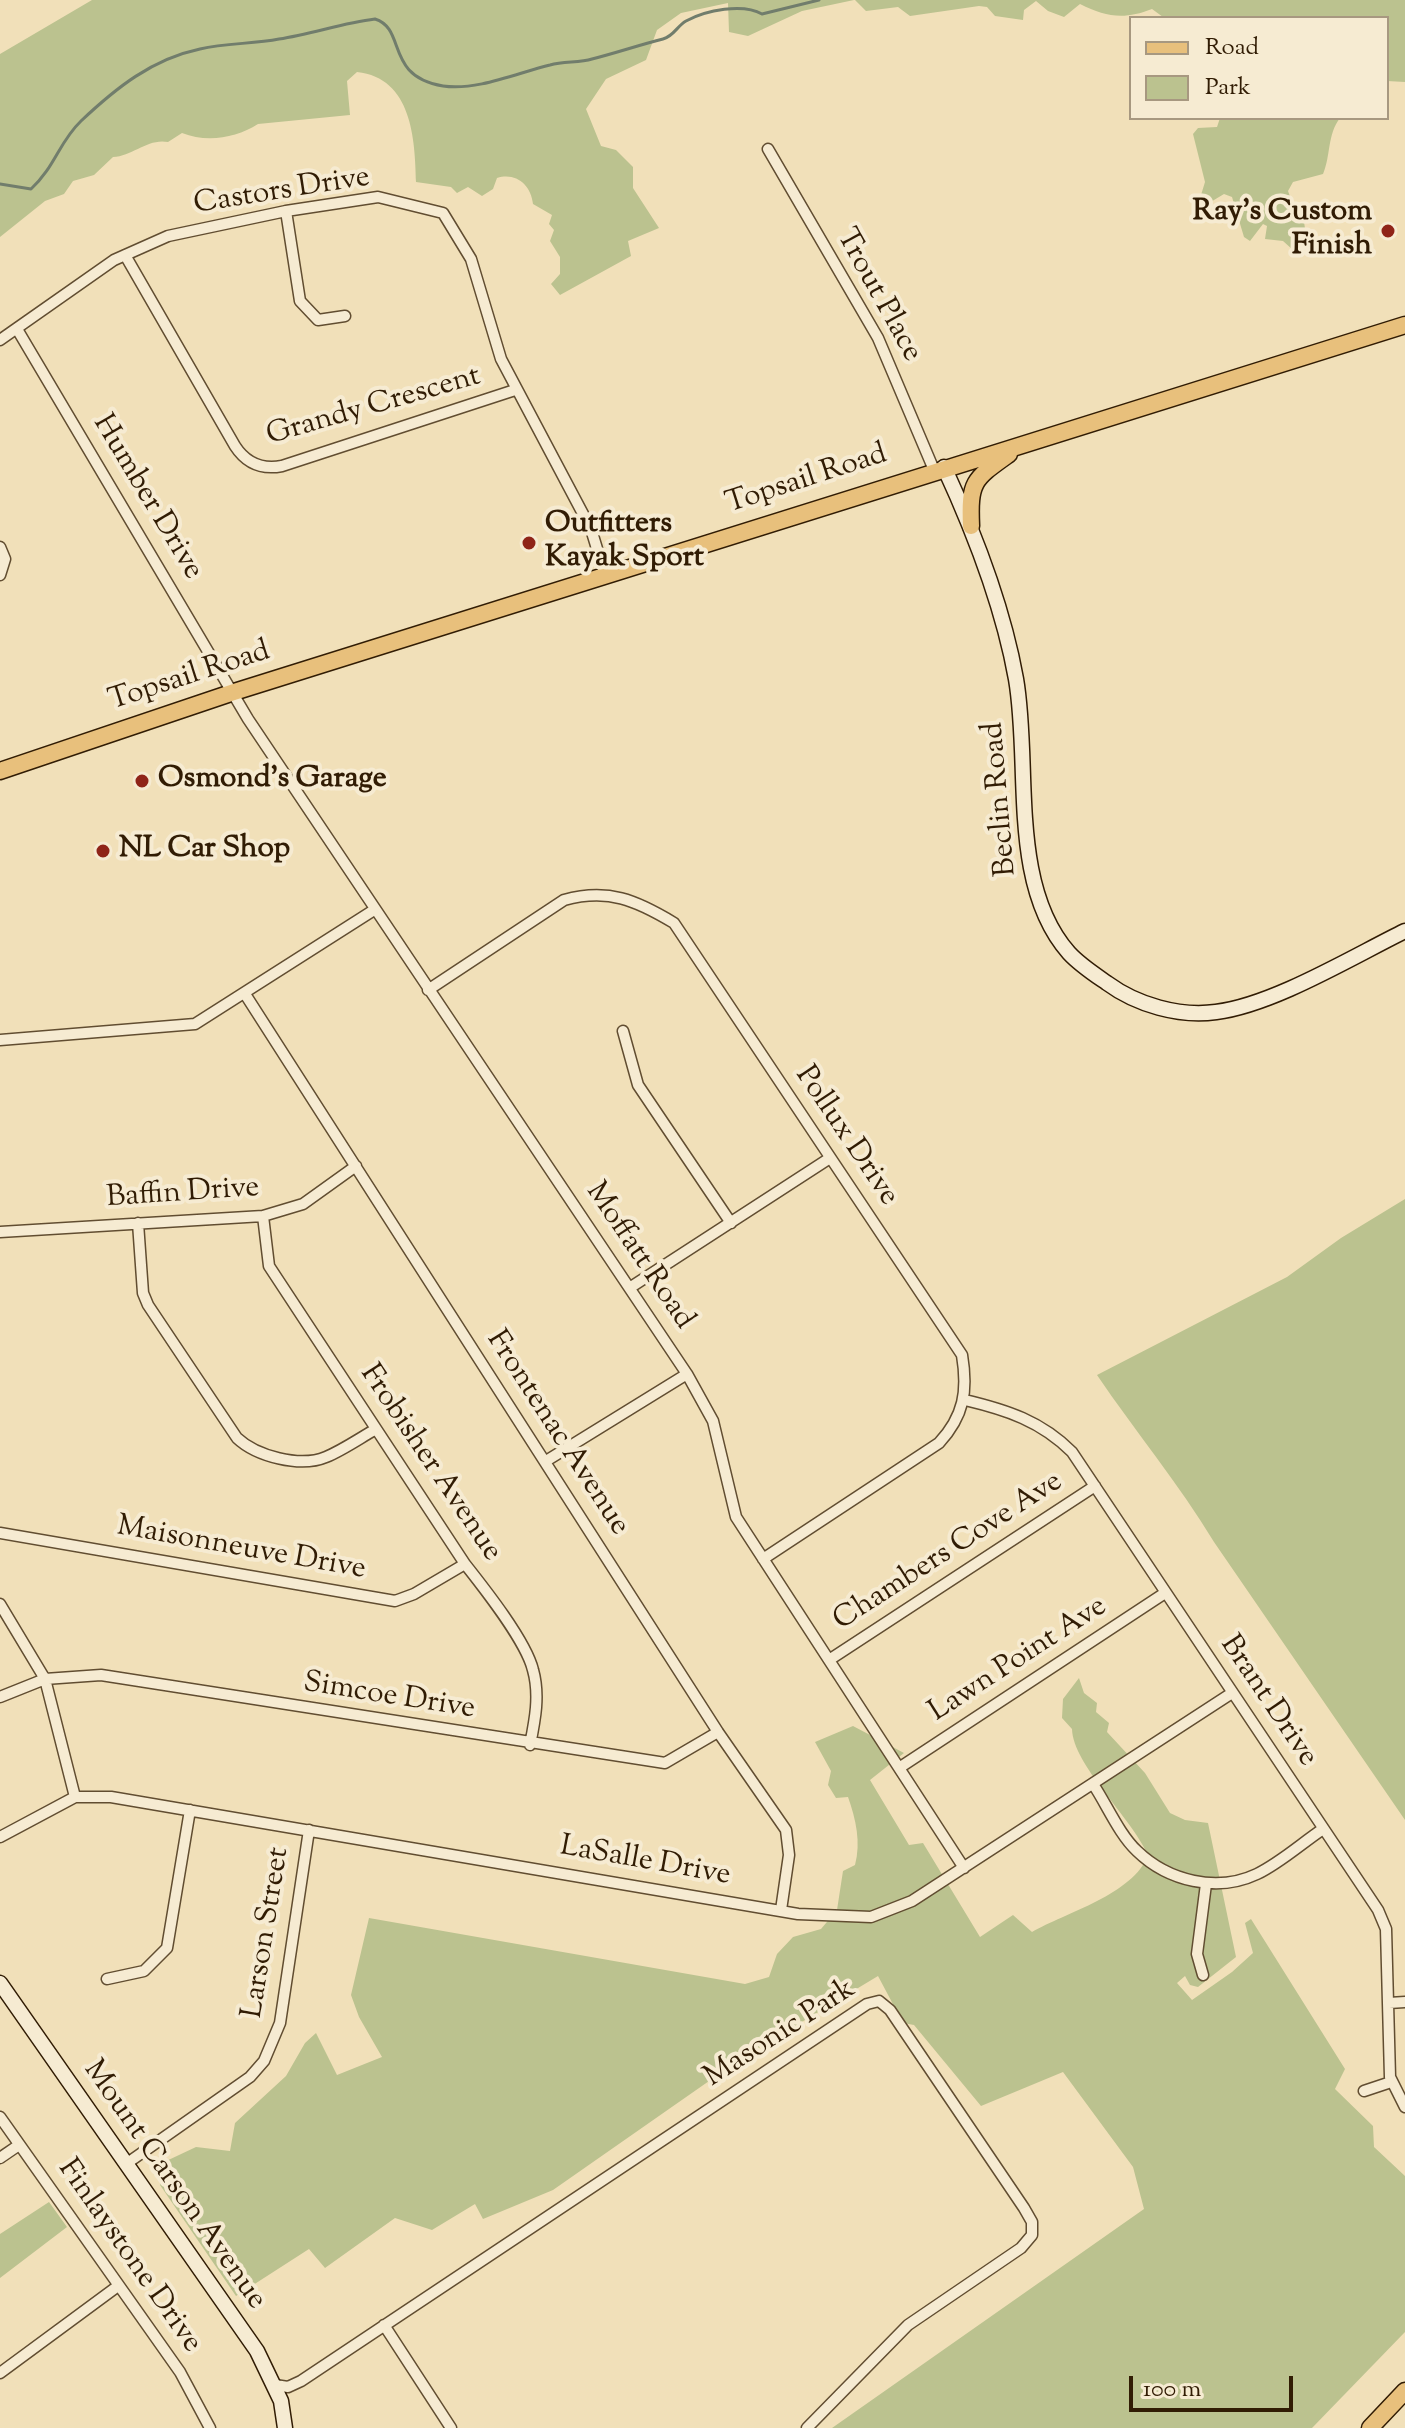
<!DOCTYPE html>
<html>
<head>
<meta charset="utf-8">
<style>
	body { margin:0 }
	#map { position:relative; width:1405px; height:2428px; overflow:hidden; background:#f1e0b9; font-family:"Sorts Mill Goudy",serif }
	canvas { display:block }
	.legend { position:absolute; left:1129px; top:16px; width:260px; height:104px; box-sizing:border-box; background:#f6ebd2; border:2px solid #a79880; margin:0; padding:10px 14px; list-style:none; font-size:24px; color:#311c04 }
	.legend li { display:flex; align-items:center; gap:16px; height:40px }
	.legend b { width:40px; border:2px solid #a79880 }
	.scale { position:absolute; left:1129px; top:2376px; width:164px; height:36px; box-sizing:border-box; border:4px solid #311c04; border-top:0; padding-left:10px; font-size:24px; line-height:28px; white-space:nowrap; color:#311c04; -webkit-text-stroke:6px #f6ebd2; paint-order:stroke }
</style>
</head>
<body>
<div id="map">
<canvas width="1405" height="2428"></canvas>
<ul class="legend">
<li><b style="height:10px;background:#e8c07c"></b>Road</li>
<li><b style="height:22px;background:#bbc28f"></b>Park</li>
</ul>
<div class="scale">100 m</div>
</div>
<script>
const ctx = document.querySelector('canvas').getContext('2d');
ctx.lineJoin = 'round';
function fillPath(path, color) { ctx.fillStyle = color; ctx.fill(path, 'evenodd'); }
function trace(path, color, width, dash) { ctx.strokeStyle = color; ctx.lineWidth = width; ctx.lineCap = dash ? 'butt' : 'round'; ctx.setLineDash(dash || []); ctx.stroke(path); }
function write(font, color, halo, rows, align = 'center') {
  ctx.font = font + ' "Sorts Mill Goudy",serif'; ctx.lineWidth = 8; ctx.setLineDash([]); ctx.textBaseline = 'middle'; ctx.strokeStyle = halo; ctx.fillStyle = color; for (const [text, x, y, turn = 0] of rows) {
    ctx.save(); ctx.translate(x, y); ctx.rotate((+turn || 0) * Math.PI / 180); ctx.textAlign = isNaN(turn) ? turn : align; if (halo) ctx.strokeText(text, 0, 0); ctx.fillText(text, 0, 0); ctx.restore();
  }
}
const green = new Path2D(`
	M92,0H854L802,11L748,36L729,32L728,3L681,13L657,30L646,60L606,79L586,109L601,146L616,150L633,167V188L659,228L628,241L631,256L560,295L551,284L560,274V257L550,241L554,230L549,224L552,215L533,204C531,185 516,172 497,178L493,189L482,196L468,187L457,193L451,187L416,182C415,139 412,78 357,72L347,81L350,115L258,124C236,138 207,143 182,133L168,142C148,138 133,156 113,157L94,175L73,181L64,194L45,201L0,237V54Z
	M855,0H1405V82L1387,81V18H1184L1163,17L1152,9C1124,20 1106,17 1080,4L1064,17L1048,11L1036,1L1024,10L1023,20L995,16L987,7L979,6L910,16L898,7L866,11Z
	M1220,118H1340C1327,135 1331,155 1323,174L1293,182L1288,191L1292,202L1289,215L1304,222L1307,241L1293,250L1283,241L1265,239L1267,226L1263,224L1250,241L1244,237L1232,197L1224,194L1209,203L1201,195L1205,182L1193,134L1198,128L1217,127Z
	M1405,1199V1820L1214,1542C1179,1484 1135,1431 1097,1375L1287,1277L1341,1238Z
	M1079,1678L1084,1693L1097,1703L1096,1712L1109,1723L1107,1732L1145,1773L1170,1813L1185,1820L1208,1823L1236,1957L1198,1987L1190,1985L1185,1976L1177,1983L1192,2000L1232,1972L1253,1953L1245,1923L1251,1919L1345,2069L1335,2089L1373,2126L1374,2147L1405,2176V2332L1312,2428H832L1144,2209L1133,2167L1063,2072L981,2106L914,2025L903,2023L878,1976L742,2058L553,2190L483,2219L475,2204L432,2230L395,2218L325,2268L309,2249L236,2296L160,2185L162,2163L196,2147L230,2151L235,2123L286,2076L305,2043L316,2033L337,2075L382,2057L359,2017L351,1995L369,1918L745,1984L769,1977L777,1954L793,1937L821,1929L837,1910L843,1871L855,1865C861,1842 856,1820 848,1797L836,1798L828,1785L831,1771L815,1742L853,1726L904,1753L870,1780L909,1845L923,1843L980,1937L1013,1915L1032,1932C1065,1913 1134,1894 1148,1855C1131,1817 1073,1765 1072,1729L1062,1718L1063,1699Z
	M49,2202L67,2227L0,2278V2234Z`);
const stream = new Path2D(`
	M0,184L31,189C55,167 59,142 81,121C116,88 152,59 200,49C226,43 253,44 279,39C312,34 342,23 375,19C407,29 384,76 443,86C477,91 517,73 550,65C564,61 579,63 592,59C616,53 639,45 663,39C674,36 677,26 686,21C706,10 743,3 762,14L819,0`);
const street = new Path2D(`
	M768,149L878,338L934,470
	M286,211L300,301L318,320L345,316
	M125,255L235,446C246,463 261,470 282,466L515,390
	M17,329L248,719L687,1374L713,1421L736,1517L964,1868
	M0,340L114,260L168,236L286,211L378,197L443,213L471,259L501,359L591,529L605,575
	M0,547L5,559L0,575
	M428,990L564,900C608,888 636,900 674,923L962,1355C968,1391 964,1416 939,1443L763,1559
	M245,994L718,1732L786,1830L789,1855L781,1910
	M623,1031L638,1085L731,1223
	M0,1040L195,1024L374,910
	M263,1216L269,1266L465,1564C484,1588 526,1641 533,1670C540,1695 535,1720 530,1745
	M138,1223L143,1293L148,1305L237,1438C256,1456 300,1468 326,1457C343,1450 360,1438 376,1429
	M0,1232L263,1216L303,1204L356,1166
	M631,1287L830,1158
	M965,1400C1007,1410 1041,1421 1072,1452L1378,1910L1386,1929L1390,2077L1405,2107
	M546,1461L687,1374
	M0,1533L395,1601L414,1594L465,1564
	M0,1604L45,1679L75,1797
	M829,1660L1095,1486
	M0,1697L45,1679L101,1675L665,1763L718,1732
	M899,1768L1165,1593
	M1093,1784C1107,1805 1119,1834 1137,1851C1168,1881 1217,1893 1257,1874C1280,1863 1302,1843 1323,1829
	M0,1837L75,1797H111L798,1914L871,1917L912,1901L1232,1693
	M1203,1975L1197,1954L1206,1884
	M107,1979L144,1971L167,1948L190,1810
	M1389,2003L1405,2002
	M1364,2091L1391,2082
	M0,2117L180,2372L210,2428
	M0,2158L19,2145
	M126,2164L250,2077L264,2061L280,2023L309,1830
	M384,2325L451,2428
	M0,2373L118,2286
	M275,2385L288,2387L301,2381L867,2004L879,2001L890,2010L1024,2208L1032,2222V2235L1021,2248L908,2325L807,2428`);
const secondary = new Path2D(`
	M944,467C975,534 1003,606 1016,679C1031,765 1008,884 1069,953C1080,965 1094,974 1107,983C1137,1005 1179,1017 1216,1012C1273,1005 1352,957 1405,931
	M0,1983L257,2351L281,2401L285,2428`);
const primary = new Path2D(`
	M971,526C969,481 974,479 1009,454
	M0,771L234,692L1405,325
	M1370,2428L1405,2391`);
const markers = [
	[1388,231,8,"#8f2418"],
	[529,543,8,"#8f2418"],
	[142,781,8,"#8f2418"],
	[103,851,8,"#8f2418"]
];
const streetNames = [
	["Castors Drive",282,193,-9],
	["Trout Place",877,296,61],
	["Grandy Crescent",374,408,-16],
	["Topsail Road",807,481,-18],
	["Humber Drive",146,498,59],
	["Topsail Road",190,678,-18],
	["Beclin Road",1002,799,-95],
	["Pollux Drive",845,1137,56],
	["Baffin Drive",183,1195,-4],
	["Moffatt Road",638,1257,56],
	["Frontenac Avenue",556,1434,57],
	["Frobisher Avenue",429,1464,56],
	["Maisonneuve Drive",241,1550,10],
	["Chambers Cove Ave",949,1553,-33],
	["Lawn Point Ave",1019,1661,-33],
	["Simcoe Drive",389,1698,9],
	["Brant Drive",1267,1702,56],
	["LaSalle Drive",645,1863,10],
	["Larson Street",268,1933,-81],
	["Masonic Park",781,2035,-33],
	["Mount Carson Avenue",173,2186,55],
	["Finlaystone Drive",128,2257,55]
];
const poiNames = [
	["Ray's Custom",1372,214,"right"],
	["Finish",1372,248,"right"],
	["Outfitters",545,526],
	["Kayak Sport",545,560],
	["Osmond's Garage",158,781],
	["NL Car Shop",119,851]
];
fillPath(green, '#bbc28f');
trace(stream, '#717d6c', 3);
trace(street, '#614d31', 13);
trace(secondary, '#311c04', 17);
trace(primary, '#311c04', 19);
trace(street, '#f6ebd2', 10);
trace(secondary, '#f6ebd2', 14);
trace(primary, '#e8c07c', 16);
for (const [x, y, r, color] of markers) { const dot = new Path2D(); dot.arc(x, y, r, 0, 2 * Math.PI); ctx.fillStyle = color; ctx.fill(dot); trace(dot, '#f6ebd2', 3); }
write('30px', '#311c04', '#f6ebd2', streetNames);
write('bold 30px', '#311c04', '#f6ebd2', poiNames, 'left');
</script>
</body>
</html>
